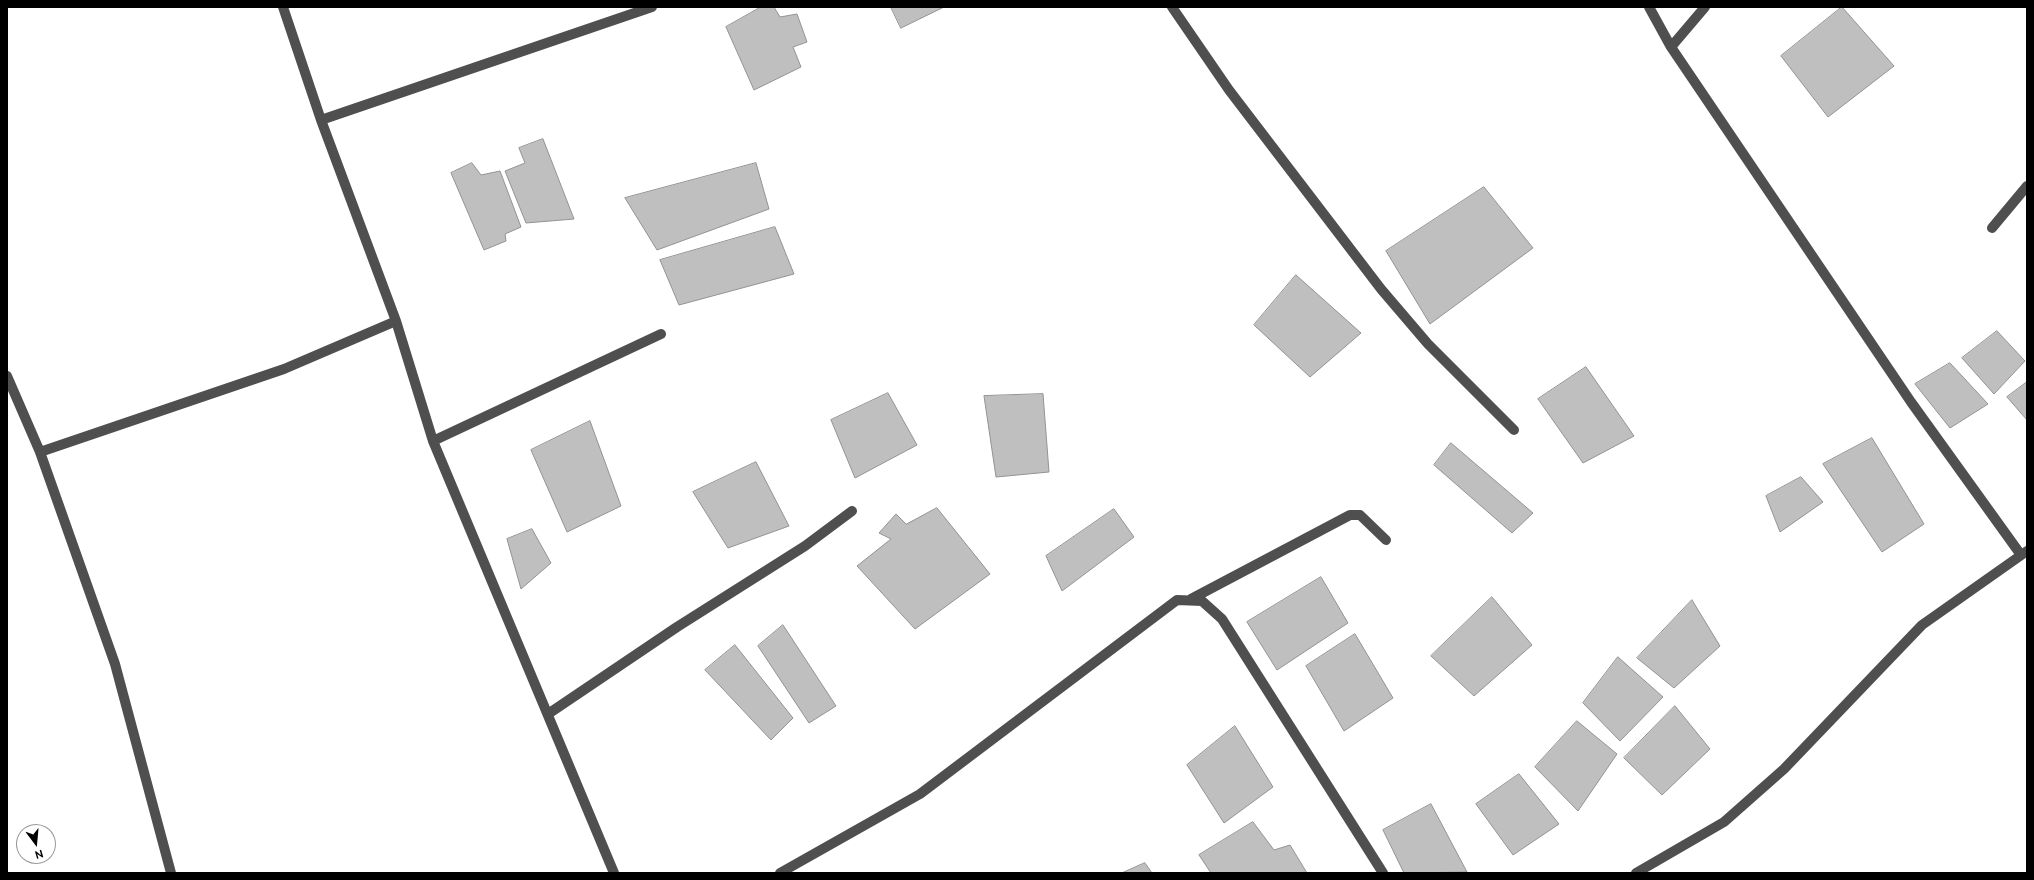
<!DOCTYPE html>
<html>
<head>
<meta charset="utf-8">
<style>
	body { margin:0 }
	#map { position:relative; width:2034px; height:880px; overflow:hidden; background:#fff; font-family:Ubuntu,sans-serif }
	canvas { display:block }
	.frame { position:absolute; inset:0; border:8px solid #000; pointer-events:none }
	.north { position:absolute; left:16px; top:824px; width:40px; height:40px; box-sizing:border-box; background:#fff; border:1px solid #999; border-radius:50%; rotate:164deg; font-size:11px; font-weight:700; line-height:16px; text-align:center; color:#000 }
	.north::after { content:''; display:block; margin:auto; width:14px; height:18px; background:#000; clip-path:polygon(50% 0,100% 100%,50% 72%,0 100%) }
</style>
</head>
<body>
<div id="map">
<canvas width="2034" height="880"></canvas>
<div class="frame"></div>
<div class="north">N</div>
</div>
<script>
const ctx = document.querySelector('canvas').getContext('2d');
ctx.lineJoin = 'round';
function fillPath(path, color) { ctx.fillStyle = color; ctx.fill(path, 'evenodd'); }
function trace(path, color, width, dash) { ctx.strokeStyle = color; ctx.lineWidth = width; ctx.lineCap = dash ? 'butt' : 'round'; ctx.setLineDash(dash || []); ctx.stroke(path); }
const building = new Path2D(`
	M761,7H774L780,17L797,14L807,42L793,47L801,67L754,90L726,27Z
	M891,7H944L901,28Z
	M1842,7L1894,66L1828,117L1781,56Z
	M543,139L574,219L526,223L505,171L525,163L519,148Z
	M472,163L481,175L500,171L521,227L505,234L506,241L484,250L451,173Z
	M756,163L769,209L657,250L625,198Z
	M1484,187L1533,248L1430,324L1386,251Z
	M775,227L794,274L679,305L660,260Z
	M1296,275L1361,333L1310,377L1254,325Z
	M1997,331L2025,361L1994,394L1962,358Z
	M1950,363L1988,404L1950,428L1915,384Z
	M1586,367L1634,436L1583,463L1538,399Z
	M2027,382V420L2007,397Z
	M888,393L917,445L855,478L831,420Z
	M1043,394L1049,472L996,477L984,396Z
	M590,421L621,506L567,532L531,450Z
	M1872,438L1924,524L1882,552L1823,464Z
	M1451,443L1533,513L1512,533L1434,465Z
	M756,462L789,526L728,548L693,492Z
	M1801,477L1823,502L1780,532L1766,496Z
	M937,508L990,574L915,629L857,566L891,539L879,533L896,514L906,524Z
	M1114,509L1134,537L1062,591L1046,556Z
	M532,529L551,563L521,589L507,539Z
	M1321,577L1348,623L1277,670L1247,622Z
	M1492,597L1532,645L1474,696L1431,656Z
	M1692,600L1720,646L1674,688L1637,658Z
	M783,625L836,706L809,723L758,646Z
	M1355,634L1393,698L1344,731L1306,666Z
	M735,645L793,718L771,740L705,670Z
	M1618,657L1663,697L1620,741L1583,703Z
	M1675,706L1710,749L1662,795L1624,758Z
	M1577,721L1617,754L1578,811L1535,767Z
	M1235,726L1273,787L1224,823L1187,765Z
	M1519,774L1559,824L1513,855L1476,804Z
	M1431,804L1467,872L1404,873L1383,830Z
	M1253,822L1274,850L1290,845L1307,873H1211L1199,855Z
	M1145,863L1152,873H1122Z`);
const minor = new Path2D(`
	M283,7L321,120L396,321L433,441L614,873
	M1172,7L1229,90L1381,289L1428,344L1514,430
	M1649,7L1671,47L1911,402L2021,555
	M1671,47L1705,7
	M321,120L652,7
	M1992,228L2027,186
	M7,376L40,452L115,664L171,873
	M433,441L661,334
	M40,452L284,369L396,321
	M1191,599L1350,515H1360L1386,540
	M548,714L677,627L805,546L852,511
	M780,873L920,794L1177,600L1202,601L1222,619L1383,873
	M1636,873L1724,822L1784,769L1922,625L2027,551`);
fillPath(building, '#bfbfbf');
trace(building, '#939393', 1);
trace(minor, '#4f4f4f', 10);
</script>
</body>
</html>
